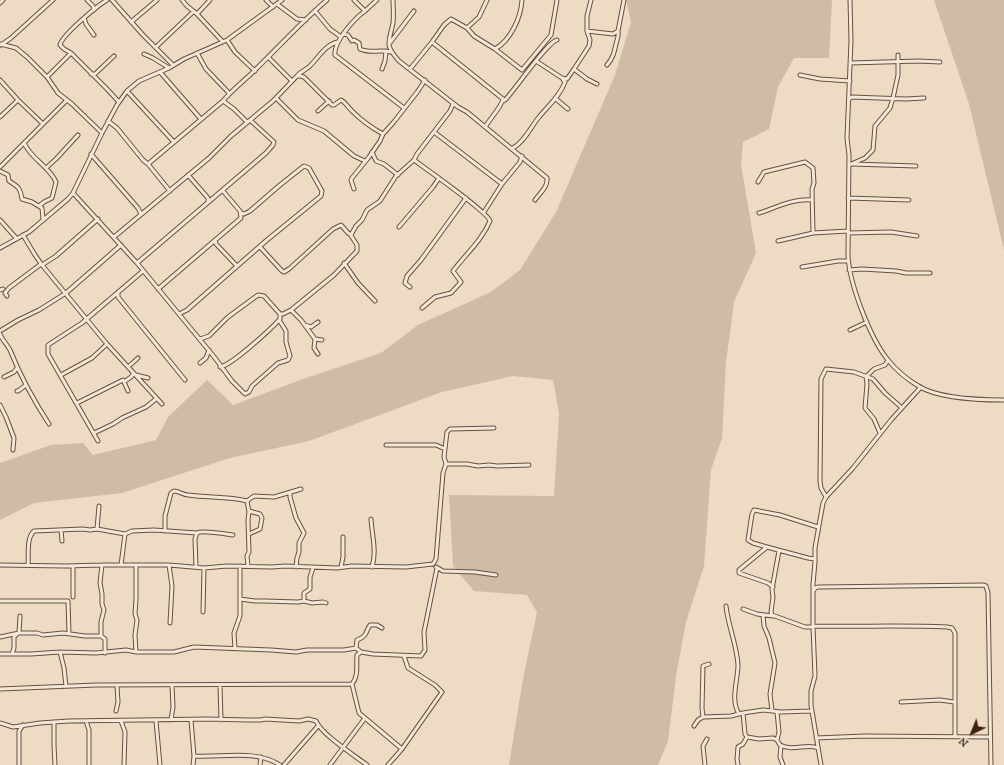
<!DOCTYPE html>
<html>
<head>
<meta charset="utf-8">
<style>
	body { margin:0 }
	#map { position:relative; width:1004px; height:765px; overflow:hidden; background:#eddcc3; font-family:"IM FELL French Canon",serif }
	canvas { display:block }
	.north { position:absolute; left:952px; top:713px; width:40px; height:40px; -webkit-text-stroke:3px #f3e8d8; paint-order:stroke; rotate:223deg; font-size:11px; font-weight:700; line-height:16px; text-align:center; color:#3d2011 }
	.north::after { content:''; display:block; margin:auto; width:14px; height:18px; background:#3d2011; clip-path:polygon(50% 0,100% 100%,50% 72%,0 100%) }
</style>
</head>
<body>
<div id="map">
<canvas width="1004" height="765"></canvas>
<div class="north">N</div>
</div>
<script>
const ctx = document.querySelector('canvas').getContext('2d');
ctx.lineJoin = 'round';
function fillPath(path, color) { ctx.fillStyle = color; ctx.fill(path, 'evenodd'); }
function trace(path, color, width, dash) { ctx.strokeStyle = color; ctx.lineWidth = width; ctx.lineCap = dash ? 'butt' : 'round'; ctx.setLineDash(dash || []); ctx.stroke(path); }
const green = new Path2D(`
	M626,0H832L829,58H794L778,87L769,129L743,142L741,164L756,253L734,302L726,363L722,438L711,470L704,566L686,622L676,676L668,741L658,765H509L523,679L537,612L527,595L474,591L453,566L449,495L554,496L559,413L553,380L513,376L442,392L309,441L230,458L122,493L34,503L0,520V463L51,445L83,443L93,455L156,440L168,417L207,380L233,405L306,378L381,353L418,325L491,292L520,270L556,212L615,75L631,22Z
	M934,0H1004V250L969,104Z`);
const minor = new Path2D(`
	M87,0L93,6L94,10
	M107,0C97,6 62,35 60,45L64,49L71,53L107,89L119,102
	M112,0L143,35L173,65
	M182,0L187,6L197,14L223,42
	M266,0L273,7
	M354,0L365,11L377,0
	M393,0C393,7 394,15 393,23C389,43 384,44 399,61L458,107L467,112L547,178C548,187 540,193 535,200
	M850,0L851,41L847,138L849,155L848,255C849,283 870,338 888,360C896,370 908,380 920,387C941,399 980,400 1004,400
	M0,3L3,0
	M277,4L297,19L306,20
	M315,11L330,29L341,37
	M365,11C355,18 333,42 335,55L404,108
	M197,14L210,0
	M84,18L86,24L94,35
	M131,22L157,0
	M467,28L479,17L487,0
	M587,31L613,34L618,31L624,0
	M343,34L348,35L352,41L354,40L359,43L360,49C370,54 380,49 391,52
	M227,40L235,52L255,71
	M432,42L503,99C502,106 490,119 485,127
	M0,44L16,48L27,57L47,77L58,93L72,104L102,133
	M389,44L414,11
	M1,45L11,38L53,0
	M156,47L193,12
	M495,49C511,40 521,17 522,0
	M197,53L206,69L229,93
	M144,54L153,58L169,68
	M268,57L292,81
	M850,63L919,61L940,62
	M607,65C613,58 614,53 616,44C617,39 619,37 618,31
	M382,69L385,61L386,51
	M410,69L432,42L444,25L451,19L467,28L474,36L495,49L522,70L551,35L557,0
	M574,69L589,46L590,40L587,31V16L591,0
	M160,72L200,118
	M91,74H95L114,56
	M800,75L820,79L850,81
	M297,76C301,71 306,70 310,66C318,58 326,44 338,42
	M47,77L71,53
	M562,78L567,79L574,69L587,79L597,84
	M0,80L18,100L42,123
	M127,91L173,141
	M276,98L298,120L324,131L354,156L365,161
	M556,99L568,109
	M849,99L852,97L906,99L924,98
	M223,101L234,109L247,122
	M503,101L505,100C515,90 547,42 557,40
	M318,111L329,101
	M0,117L18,100
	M108,121L117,128L143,160L148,164L223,101C232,90 244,81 254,71C278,48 301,22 327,0
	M434,132L502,184
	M24,143C32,160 49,166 56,182L52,198L44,202L39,206
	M513,148C524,142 531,127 539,117C548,106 560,96 565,82L562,78L536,61
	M372,152L376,161L384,164L398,175
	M91,154L138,208L141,214
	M414,160C426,169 488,212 490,221C482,240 466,254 453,271L461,282L451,293L435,297L422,308
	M148,164L170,191
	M852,164L916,166
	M849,165L865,158L873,150L875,126L890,108L893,98L898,75V55
	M0,167L67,100
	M46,168L56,159L78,135
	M0,171L8,175L9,181C19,187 20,188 22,199L32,202L42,208L43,219
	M188,175L208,198V202
	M758,182L764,172L805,162L813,168L814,183L812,189L813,233L848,231
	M354,189L351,180L352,178L369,157L380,141L383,134L393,123L418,91L425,80
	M73,193L137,263L215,358L232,381L245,394L249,392L252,386L278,363L288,360L290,356L286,342V331L279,320
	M848,198L909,200
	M484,212L502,184L520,162L522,156
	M759,213C775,208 794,198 812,200
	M0,220L17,239
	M399,227L433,187L439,178
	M848,233L891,232L917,236
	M23,235L35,255L42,265L107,344L162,404
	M351,235L356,226L362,220L367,210L380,201L396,176L414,160L417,154L450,111L453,104
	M114,237L209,158L231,136L273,101L297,76H300L304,77L332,105H334L341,100C345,102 348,107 352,111C361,120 372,128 383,134
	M215,240L216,244L237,266
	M778,241L813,233
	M260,247L282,271L284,272L289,269L333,229L341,225L348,233L350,234L357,245V251L334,275L291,310L283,314H280
	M0,248L29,232L68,199L73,193L102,133L117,105L127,91L139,81L169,68L184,59L227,40L282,0
	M137,263L266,153L273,145L274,142L250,120
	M344,263L358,283L375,301
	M42,265L56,256L98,219
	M802,267L838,261H848
	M849,270L862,269L896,271L906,273H930
	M410,287L405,283L407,276L421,260L466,198
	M158,289L241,218L240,211L223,191
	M0,290L3,289
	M118,292V297L185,380
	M7,296L5,293L9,288L41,264
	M291,310L301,320L315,339L314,348L318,354
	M179,314L187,310L267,240L321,196L322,191L309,168L304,166L280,185L250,211L244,214L241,213
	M305,325L311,327L318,322
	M850,330L867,322
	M0,331L18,320L39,310L66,293L121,245
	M0,334C2,340 7,344 10,350C20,375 34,401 49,424
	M200,339L209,336L228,317L258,295L264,296L280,314V319C271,329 232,365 220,367
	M315,339L322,340
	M200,363L206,358L209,350
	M128,367L138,358
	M61,375L92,358L107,344
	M136,375L148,378
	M866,376L867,384L865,408L874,419L880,433
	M867,376L874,369L885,365L888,360
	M4,377L14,372L17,368
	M17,391H18L26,385
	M128,391L124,382L131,377L134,373
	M77,403L123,380
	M0,405L6,417L14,438L13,450
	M94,433L113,424L122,418L146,407L156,399
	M98,441L48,354V345L82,323L143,271
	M386,445H436L445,449
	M446,464H467L478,466L489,465L497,466L529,465
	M290,493V497L296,518L304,533L299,543V552L297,558L296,567
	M826,497L821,488L820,481L821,379L826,369L854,372L873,379L885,393L902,408
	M247,501L249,512L248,520L249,552L247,556L248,566
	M247,501L254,496L274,497L301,489
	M371,519C372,536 377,551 372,567
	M97,529L99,506
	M61,530L62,541
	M165,531V516L171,493L174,491C179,491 183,495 188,495C208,498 228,496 247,501
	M249,534L260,529L262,518L260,514L249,511
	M767,547L753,543L748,540L752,514L754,510L780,515L818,527
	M779,551L772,589L773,597L771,612L772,615L805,627H813
	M433,564L436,559L443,473L446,464L444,457L447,432L450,429L494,428
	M0,565L65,566L102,565H169L204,568L227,566L272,567L285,566L337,568L352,566L406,567L433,564
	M28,565C29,555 26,538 34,531L83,529L90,530L97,529L125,534L132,531L154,530L197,533C201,530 226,534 233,535
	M102,565L100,583L102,594V604L104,610L101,622V636L105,639V653
	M121,565L125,534
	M169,565L172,586L170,623
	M196,567L195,539L197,533
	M341,567L343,557V537
	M436,567L443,571L475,572L496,575
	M773,587L768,583L739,573V570L767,547L808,558L815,559
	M814,590L815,588L818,587L984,585L986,586L988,593L991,765
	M73,597V566
	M240,599L255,601H265L298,602L304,601L312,603L323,602L326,603
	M0,601H68L69,633
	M304,601V593L310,589V577L313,568
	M726,606C728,626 737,645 738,665C738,680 730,700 739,714
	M743,609L757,614L773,616
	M203,612L204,568
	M763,615L764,626L769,638L775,663L770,694L772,711
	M813,626C858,627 902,625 947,627L952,628L955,633V736
	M19,633L20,616
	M0,637L19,633H37L43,635L63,633L85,636H101
	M356,648L357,640C368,636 365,632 370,625H377L382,628
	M235,649L234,633L240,616V566
	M60,652L64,668L66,686
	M136,652L135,635L137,620L135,614L136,599V565
	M361,652L357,655C356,664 359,676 352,684L359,713L402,749
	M0,654H31L60,652L96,653L126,650L136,652H174L194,647L271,650L296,652L307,650H344L356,648L361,652L373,654L421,656L425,650L424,632L437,568
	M12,654L14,648V637L17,634
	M220,685L221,720
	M0,689L96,685L352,684
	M901,702L940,700L954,702
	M116,711L118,702L117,686
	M777,712L779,732L777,740
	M743,713L745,734L747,737
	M703,717L702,708L703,666L709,664
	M171,720L173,707L172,685
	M191,720L194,756C222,758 255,749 280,765
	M86,721L89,730V765
	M121,721L125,732L124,765
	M156,721L160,765
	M54,722V745L55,765
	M0,723L13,727L40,723L69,721L207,719L247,720H261L265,719L299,721L308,719L316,721C322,735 354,755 367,765
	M694,726L698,720L703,717L731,716L743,713L763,710L781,712L811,711
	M747,737L759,739L773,738L777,740L780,745C793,752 807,743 818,748
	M816,738L865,736L990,737
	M781,746L780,757L783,765
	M19,765V731L23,725
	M193,765L194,756
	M260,765L261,757
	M284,765L318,726
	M330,765L365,718
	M388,765L402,749L442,692L435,685L408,668L404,656
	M705,765L703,746L707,739
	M738,765L737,759L738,747L743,744L747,737
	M821,765L811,705V691L815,676L813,626V584L815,562V548L823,503L826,497L853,468L891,420L921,387`);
fillPath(green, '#cfbca5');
trace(minor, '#694f3e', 5);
trace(minor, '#f3e8d8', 3);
</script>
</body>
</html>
